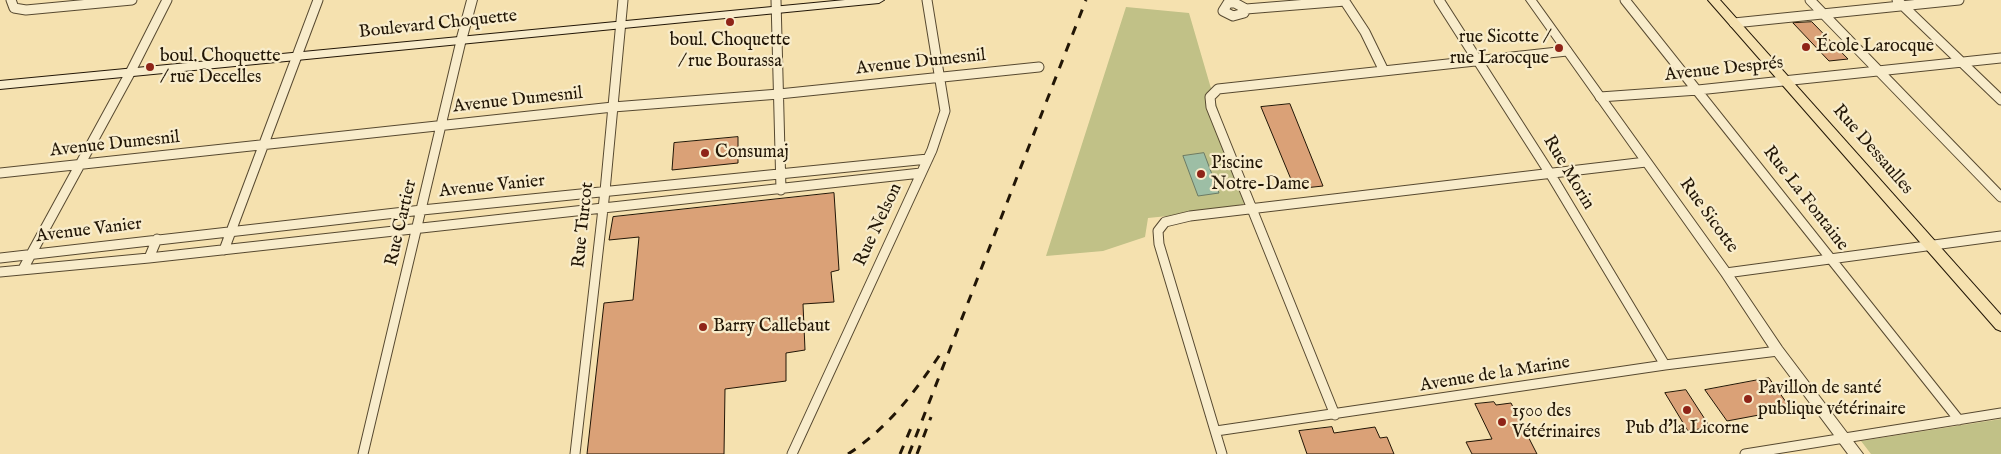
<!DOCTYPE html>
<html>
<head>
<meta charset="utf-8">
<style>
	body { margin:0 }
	canvas { display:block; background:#f5e1af }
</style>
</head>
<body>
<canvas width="2001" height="454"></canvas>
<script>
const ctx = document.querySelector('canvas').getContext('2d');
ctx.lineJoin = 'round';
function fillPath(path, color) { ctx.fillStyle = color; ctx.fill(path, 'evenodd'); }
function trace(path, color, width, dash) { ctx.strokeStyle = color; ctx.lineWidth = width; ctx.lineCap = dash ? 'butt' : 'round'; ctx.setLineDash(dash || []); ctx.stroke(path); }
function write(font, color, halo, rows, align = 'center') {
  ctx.font = font + ' "IM FELL English",serif'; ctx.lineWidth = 4.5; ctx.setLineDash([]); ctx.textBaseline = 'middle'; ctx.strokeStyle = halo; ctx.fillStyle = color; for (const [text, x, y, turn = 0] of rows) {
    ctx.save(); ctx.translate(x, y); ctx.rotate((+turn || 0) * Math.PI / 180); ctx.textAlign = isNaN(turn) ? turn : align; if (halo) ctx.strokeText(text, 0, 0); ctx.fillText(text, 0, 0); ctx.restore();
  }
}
const green = new Path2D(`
	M1126,7L1189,13L1210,85L1249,203L1188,214L1148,218L1145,237L1103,251L1046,256Z
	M2001,419V454H1871L1861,441Z`);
const water = new Path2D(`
	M1204,153L1219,193L1198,196L1183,156Z`);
const building = new Path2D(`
	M1812,22L1848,59L1829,61L1793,23Z
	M1290,104L1323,186L1295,189L1261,107Z
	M738,137V163L672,170L674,143Z
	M834,193L839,270L831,272L834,302L803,304L805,350L786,353V381L725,389L724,454H587L604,303L633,300L639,237L609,240L613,217Z
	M1769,378L1791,409L1727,421L1705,390Z
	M1686,390L1710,427L1688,431L1665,393Z
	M1494,402L1496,405L1511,403L1537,454H1472L1466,442L1492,439L1475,404Z
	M1332,427L1334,433L1375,427L1380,438L1387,437L1394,454H1307L1299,431Z`);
const minor = new Path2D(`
	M11,0L14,8L26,10L132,0
	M776,0L781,190
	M1344,0L1365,32L1384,71
	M1439,0L1551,175L1665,365
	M1625,0L1959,420
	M1810,0L2001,197
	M1897,0L2001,100
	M1228,3H1235L1246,9L1244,13L1233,16L1223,11Z
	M1246,9L1345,1
	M1734,23L1959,0
	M1600,97L1698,90L2001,58
	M0,173L613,107L779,94L1039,67
	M224,250L318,0
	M0,258L422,210L928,159
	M149,258L157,239
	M23,269L130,73L167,0
	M0,272L149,258L921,173
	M1726,273L2001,236
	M1335,415L1211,107L1210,97L1218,89L1567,51
	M1216,431L1665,365L1778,351
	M363,454L461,41
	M575,454L605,191L623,0
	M792,454L932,150L945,111L927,0
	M1222,454L1159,244L1158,231L1165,222L1190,216L1646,162
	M1745,454L2001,413`);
const tertiary = new Path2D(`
	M467,0H477L466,41L461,44L456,41Z
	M1526,0H1536L1730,270L1782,347L1863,454H1848L1774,355L1722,276Z`);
const secondary = new Path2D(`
	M845,0H884L879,3L0,89V81Z`);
const primary = new Path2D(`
	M1708,0H1720L2001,315V331L1996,329Z`);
const rail = new Path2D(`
	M848,454C888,428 915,392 941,353
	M900,454L914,421
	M909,454L1086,0
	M917,454L931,417`);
const markers = [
	[730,22,5,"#8f2418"],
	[1806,47,5,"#8f2418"],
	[1559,48,5,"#8f2418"],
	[150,67,5,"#8f2418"],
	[705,153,5,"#8f2418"],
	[1201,174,5,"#8f2418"],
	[703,327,5,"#8f2418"],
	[1748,399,5,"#8f2418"],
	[1687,410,5,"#8f2418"],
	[1502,422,5,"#8f2418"]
];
const streetNames = [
	["Boulevard Choquette",438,25,-6],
	["Avenue Dumesnil",921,63,-6],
	["Avenue Després",1724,70,-6],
	["Avenue Dumesnil",518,101,-6],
	["Avenue Dumesnil",115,145,-6],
	["Rue Dessaulles",1872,150,49],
	["Rue Morin",1568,173,59],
	["Avenue Vanier",492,187,-6],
	["Rue La Fontaine",1805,199,52],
	["Rue Sicotte",1708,216,54],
	["Rue Cartier",402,223,-77],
	["Rue Turcot",584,225,-84],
	["Rue Nelson",879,225,-65],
	["Avenue Vanier",89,231,-7],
	["Avenue de la Marine",1495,375,-9]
];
const poiNames = [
	["rue Sicotte /",1549,38,"right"],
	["rue Larocque",1549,59,"right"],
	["boul. Choquette",730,41,"center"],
	["/ rue Bourassa",730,62,"center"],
	["École Larocque",1816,47],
	["boul. Choquette",160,57],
	["/ rue Decelles",160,78],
	["Consumaj",715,153],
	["Piscine",1211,164],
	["Notre-Dame",1211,185],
	["Barry Callebaut",713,327],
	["Pavillon de santé",1758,389],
	["publique vétérinaire",1758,410],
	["1500 des",1512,412],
	["Vétérinaires",1512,433],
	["Pub d'la Licorne",1687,429,"center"]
];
fillPath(green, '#c1c187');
fillPath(water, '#9dbea5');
trace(water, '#6c7b65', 1);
fillPath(building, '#daa177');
trace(building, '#221606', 1);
trace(minor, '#574930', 11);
trace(tertiary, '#574930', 2);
trace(secondary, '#221606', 2);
trace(primary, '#221606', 2);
trace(minor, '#f8eccb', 9);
fillPath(tertiary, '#f8eccb');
fillPath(secondary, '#f8eccb');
fillPath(primary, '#f5e1af');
trace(rail, '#221606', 3, [9, 9]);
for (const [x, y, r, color] of markers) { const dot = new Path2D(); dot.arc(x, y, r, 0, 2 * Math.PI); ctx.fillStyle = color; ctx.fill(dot); trace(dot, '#f8eccb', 2); }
write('18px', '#221606', '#f8eccb', streetNames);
write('18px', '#221606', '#f8eccb', poiNames, 'left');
</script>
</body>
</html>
